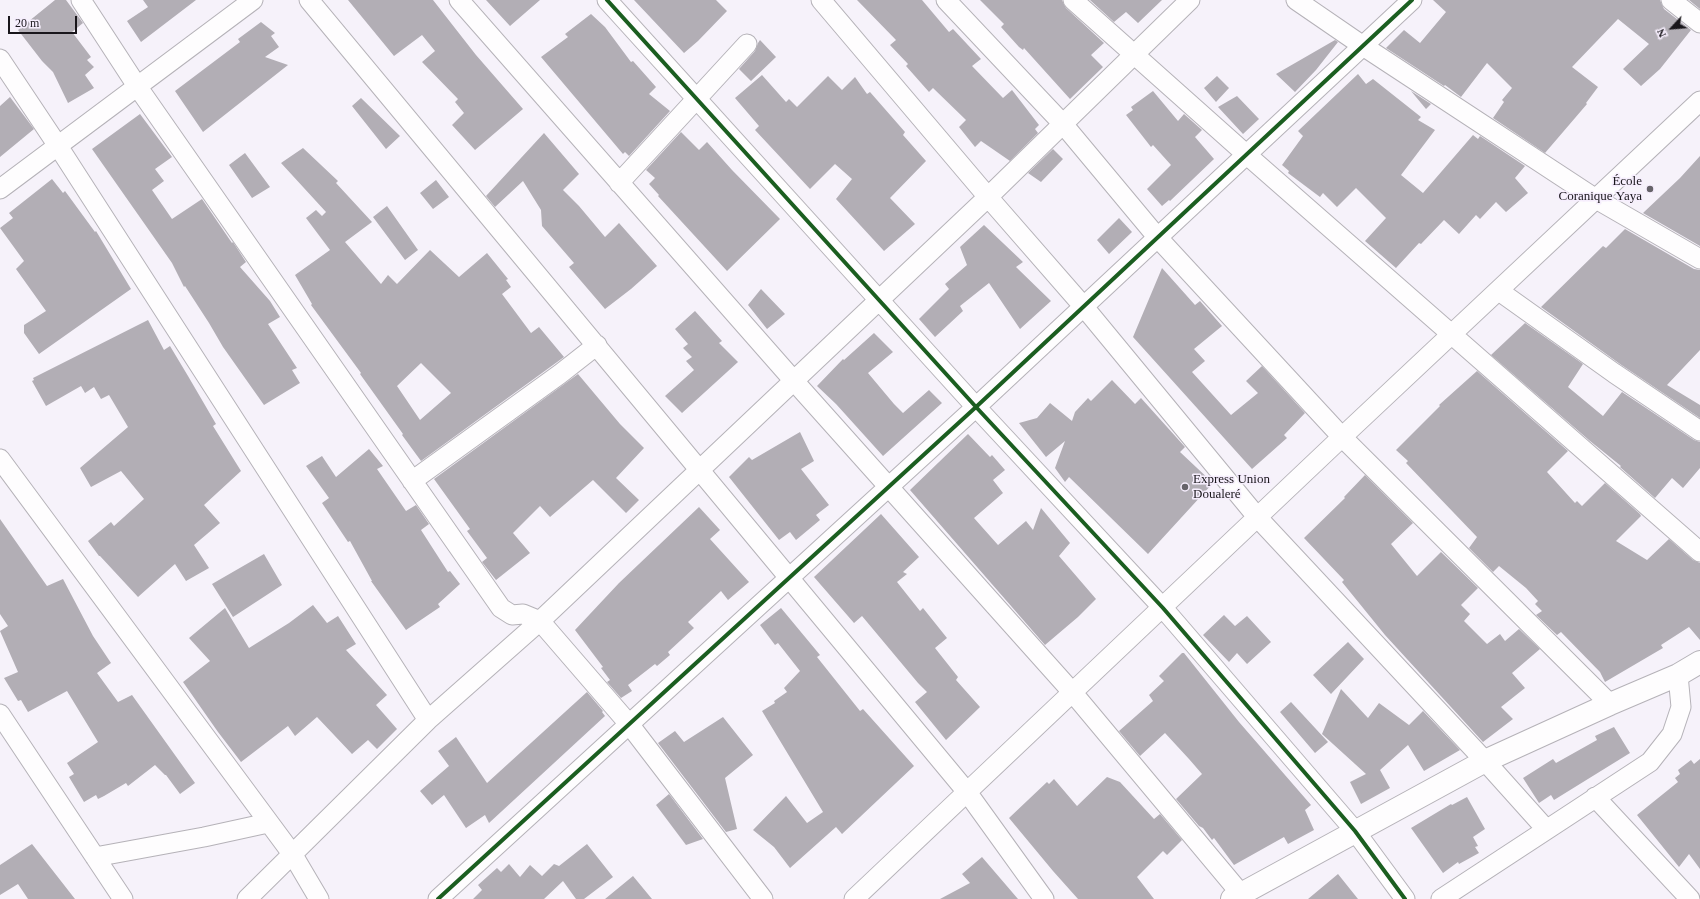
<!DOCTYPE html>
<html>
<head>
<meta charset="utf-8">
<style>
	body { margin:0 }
	#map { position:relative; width:1700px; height:899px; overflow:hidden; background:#f6f2fa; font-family:Georgia,serif }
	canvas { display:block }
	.north { position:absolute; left:1652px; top:8px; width:40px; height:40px; -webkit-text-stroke:3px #f6eefd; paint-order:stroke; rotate:244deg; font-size:11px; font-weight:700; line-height:16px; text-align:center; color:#19161b }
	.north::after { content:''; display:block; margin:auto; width:14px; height:18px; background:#19161b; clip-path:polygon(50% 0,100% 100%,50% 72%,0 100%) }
	.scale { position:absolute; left:8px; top:16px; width:69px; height:18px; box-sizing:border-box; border:2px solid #19161b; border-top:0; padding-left:5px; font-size:12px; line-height:14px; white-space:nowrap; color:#19161b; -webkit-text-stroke:3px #f6eefd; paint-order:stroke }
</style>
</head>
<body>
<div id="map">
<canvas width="1700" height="899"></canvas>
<div class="north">N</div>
<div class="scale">20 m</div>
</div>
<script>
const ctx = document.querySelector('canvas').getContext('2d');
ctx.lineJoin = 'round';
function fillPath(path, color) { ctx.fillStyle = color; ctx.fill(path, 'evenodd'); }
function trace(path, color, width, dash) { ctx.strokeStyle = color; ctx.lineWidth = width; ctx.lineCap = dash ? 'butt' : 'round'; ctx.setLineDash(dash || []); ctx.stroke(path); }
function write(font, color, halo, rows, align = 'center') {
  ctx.font = font + ' Georgia,serif'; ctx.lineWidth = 3; ctx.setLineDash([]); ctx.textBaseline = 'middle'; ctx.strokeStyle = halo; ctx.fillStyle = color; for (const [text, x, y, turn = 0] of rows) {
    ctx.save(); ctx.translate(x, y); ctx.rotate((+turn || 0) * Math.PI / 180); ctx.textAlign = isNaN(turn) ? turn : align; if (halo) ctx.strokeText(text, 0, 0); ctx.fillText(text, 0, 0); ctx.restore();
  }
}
const building = new Path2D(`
	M55,0H66L83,23L72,32L91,57L87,60L94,67L85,75L94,88L68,103L53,72L42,61L18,30Z
	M143,0H196L141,42L127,21L148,7Z
	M348,0H433L476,55L523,109L475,150L452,125L464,113L455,102L458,99L422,62L435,51L422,35L394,56Z
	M486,0H540L510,26Z
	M634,0H716L727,11L698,41L684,53Z
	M857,0H922L949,32L953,29L981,59L972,66L1003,98L1012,90L1039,125L1035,129L1038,133L1010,161L981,141L975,147L959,127L966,120L933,88L929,92L906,66L908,64L890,45L896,40Z
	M980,0H1062L1066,8L1104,43L1091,55L1103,67L1070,99L1024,48L1023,50L1019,47L1001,27L1004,24Z
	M1090,0H1162L1138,23L1126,12L1114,22Z
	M1433,0H1660L1664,9L1691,30L1660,69L1641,86L1623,69L1649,44L1618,19L1572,67L1598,87L1586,103L1587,104L1545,153L1493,118L1504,102L1502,100L1512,88L1487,63L1461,97L1445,85L1444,86L1386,48L1404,30L1420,43L1446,12Z
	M1689,0H1700V9Z
	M591,14L605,27L631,62L633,61L656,87L649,94L670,111L629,156L625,152L623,154L541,57L568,37L565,34Z
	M261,22L275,33L271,36L279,47L265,57L288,65L203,132L175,91L240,42L238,39Z
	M760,40L776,57L751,81L739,69L755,51L758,43Z
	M1335,40L1338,42L1316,70L1295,92L1276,74Z
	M1358,74L1366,84L1373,79L1421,117L1418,120L1435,130L1401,175L1423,193L1473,135L1478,139L1480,136L1525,166L1515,178L1528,193L1506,212L1496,202L1480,219L1476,215L1459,234L1444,220L1421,244L1419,243L1396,268L1365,241L1386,218L1356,188L1337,207L1323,193L1320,197L1288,173L1289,171L1282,165L1303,136L1298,131Z
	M762,75L786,102L789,99L797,107L828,76L842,90L855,77L867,94L870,92L905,132L903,135L926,161L890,198L915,224L884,251L836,199L852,179L835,164L810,189L755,130L759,126L735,98Z
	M1217,76L1229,88L1216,102L1204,88Z
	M1153,91L1178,121L1184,114L1202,130L1195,137L1214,159L1170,201L1169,200L1162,206L1147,189L1171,165L1153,145L1151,147L1126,115L1133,110L1131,107Z
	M1411,91L1431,104L1426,109Z
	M1237,96L1259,119L1243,134L1218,107Z
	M10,97L34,129L0,157V106Z
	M361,98L400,136L386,149L352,106Z
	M140,114L172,157L155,169L164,181L152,190L172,219L202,199L232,243L233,242L246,262L240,267L270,301L280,317L268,324L297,368L292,370L300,383L264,405L223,347L209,323L185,286L184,287L172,263L92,149Z
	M681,132L699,150L707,142L732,170L780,219L727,271L658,196L659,195L649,184L655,178L646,170Z
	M544,133L579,174L563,190L579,206L605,237L619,223L657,266L631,289L605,309L569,267L574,263L542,226L541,210L523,181L495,207L486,196Z
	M303,148L338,181L336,183L372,222L345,242L381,284L388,275L397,284L430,250L459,277L487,253L508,279L506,280L511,287L502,294L531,333L539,327L564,357L421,461L402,435L403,434L360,374L361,373L311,305L312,304L295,275L330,250L306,218L316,210L322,216L326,212L281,163ZM421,363L451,393L420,420L397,386Z
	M1053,149L1063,159L1041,182L1028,173Z
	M245,153L270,187L252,198L229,165Z
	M1700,156V246L1643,213L1680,178Z
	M52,179L63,193L65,191L95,232L96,231L131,289L39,354L24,333V325L46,311L16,269L24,261L0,228L13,218L9,213Z
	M436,180L449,197L433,209L420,193Z
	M387,206L418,250L405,260L373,217Z
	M1119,218L1132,232L1109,254L1097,240Z
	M984,225L1023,262L1016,267L1051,301L1020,329L989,283L960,306L963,311L935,337L919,319L949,289L945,284L967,265L960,247Z
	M1625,229L1694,269L1700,270V350L1667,385L1700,405V418L1620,364L1541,307L1603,246L1606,248Z
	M1162,268L1195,305L1200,301L1222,326L1194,349L1205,361L1192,372L1231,415L1258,393L1246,381L1262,366L1305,413L1284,435L1287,438L1252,469L1133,337Z
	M761,289L785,314L767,329L748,305Z
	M695,311L722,341L719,343L738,362L682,413L665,396L694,370L686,361L692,357L683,348L688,344L675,329Z
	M148,320L164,350L170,346L188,376L216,424L213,426L241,471L204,505L220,523L194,545L209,568L186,581L175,564L138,597L100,556H99L88,541L111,522L114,526L144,499L121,471L91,487L80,468L128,427L109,395L101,399L94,387L85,393L81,386L46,406L32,381L34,380L33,378Z
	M1525,323L1583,364L1568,387L1603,416L1622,392L1694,440L1700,442V468L1683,488L1672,478L1655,498L1620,467L1621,466L1590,441L1491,355Z
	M874,333L893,352L868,373L894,404L903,413L929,390L942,403L883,456L836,404L817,386L843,359L844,360Z
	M1477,371L1568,451L1547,472L1575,503L1577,501L1582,506L1605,483L1640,514L1641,516L1616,541L1647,560L1669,539L1693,560L1700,563V640L1689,627L1661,645L1663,648L1605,682L1600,672L1561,632L1557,635L1536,615L1542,611L1535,604L1538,601L1526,588L1499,566L1493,572L1469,548L1477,537L1406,463L1408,461L1396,450L1440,406L1439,405Z
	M578,374L620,424L644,448L616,478L639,500L626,513L593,480L550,517L540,506L513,533L530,553L496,580L482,562L487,558L467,531L470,529L434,479Z
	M1112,380L1135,404L1141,398L1185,447L1180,452L1213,483L1148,554L1069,477L1065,482L1055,468L1065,441L1046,457L1019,423L1037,418L1050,403L1072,421L1075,412L1088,398L1091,401Z
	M800,432L814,461L801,469L829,505L816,515L820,520L796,540L790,532L779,540L729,477L749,457L752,460Z
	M968,434L990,457L992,455L1005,470L993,480L1003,493L974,518L998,545L1026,521L1033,530L1041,508L1070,543L1059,556L1096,599L1078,617L1045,645L910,490Z
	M369,449L383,466L377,469L406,511L416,505L429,524L421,530L448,572L450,571L460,584L438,604L440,607L406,630L371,581H372L350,541L348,542L322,503L329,498L306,466L322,456L336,477Z
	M1365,475L1413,523L1391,544L1417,576L1441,552L1478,588L1461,605L1470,614L1464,621L1487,644L1500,634L1505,641L1519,629L1540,649L1512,673L1525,688L1501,707L1513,719L1483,742L1385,635L1342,582L1344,580L1304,538L1345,498L1344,497Z
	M699,507L720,530L710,539L749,582L728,600L721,591L688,622L694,628L668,652L670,655L657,666L655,664L628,685L632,691L621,698L607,682L610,680L601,668L603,667L575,630L619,583Z
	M881,514L919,557L903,572L907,574L897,582L920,611L923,608L947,638L935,648L958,677L956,680L980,707L946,740L915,702L927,692L918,683L862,616L854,623L814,577Z
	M0,519L47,586L63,579L93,636L111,663L97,673L118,702L132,695L195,783L180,794L166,775H165L155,765L128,786L126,783L104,796L98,799L96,795L84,802L69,777L74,774L67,763L98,742L67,691L28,712L21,700L18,701L4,678L18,672L0,631L8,626L0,614Z
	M264,554L282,585L233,617L212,584Z
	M313,605L327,623L338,616L356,644L346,650L387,695L376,705L397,729L377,749L368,740L352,754L317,717L295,736L288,726L241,762L218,732L183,682L210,661L189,638L225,608L249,648L289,623Z
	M781,608L820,655L817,657L860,711L863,709L914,766L842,834L836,827L790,868L774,847L753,830L786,796L807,823L823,812L762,711L775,703L774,701L787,692L784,688L800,671L778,643L775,645L760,625Z
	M1224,615L1235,626L1247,616L1271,642L1247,664L1237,653L1229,662L1203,635Z
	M1348,642L1364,659L1331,694L1313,675Z
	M1182,653H1184L1239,722L1311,805L1305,810L1314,830L1288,844L1284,837L1234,865L1214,838L1212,840L1203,828L1199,826L1176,799L1202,774L1189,759L1165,733L1140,756L1119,731L1153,701L1149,695L1164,681L1159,676Z
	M1341,689L1368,718L1379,703L1409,725L1423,711L1460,750L1424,771L1408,745L1380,770L1390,788L1361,804L1350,782L1366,774L1322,734Z
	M587,692L603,711L602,712L605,716L489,823L485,815L466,828L444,795L432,805L420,791L449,766L438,751L456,737L487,783Z
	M1291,702L1328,742L1315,753L1280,712Z
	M723,717L753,755L725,778L737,829L726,832L658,743L675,731L684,742Z
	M1614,727L1630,753L1554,800L1551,795L1539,803L1523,778L1553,759L1556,763L1597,740L1595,736Z
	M1700,759V869L1689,854L1679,867L1637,815L1678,782L1675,778L1680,774L1678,770L1691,760L1694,764Z
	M1107,777L1120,782L1154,819L1160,814L1182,840L1167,855L1163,851L1137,877L1154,899H1078L1053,871L1009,818L1047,782L1049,784L1054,779L1077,806Z
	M669,794L703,839L686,845L656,805Z
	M1467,797L1485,829L1473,837L1478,846L1475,847L1479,853L1459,864L1458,862L1443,873L1411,828L1451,804L1452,805Z
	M32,844L75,899H28L18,884L0,895V865Z
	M587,844L613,877L584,899H576L563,881L544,899H473L482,890L478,885L497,868L501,872L509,864L520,877L530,865L542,876L554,864L559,866Z
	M982,857L1018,899H940L970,883L962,874Z
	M1338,874L1358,899H1308Z
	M633,876L652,899H605Z`);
const minor = new Path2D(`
	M81,0L137,86L501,608L512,615L523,614L540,621L629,724L763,899
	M309,0L967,792L1044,899
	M459,0L794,381L1073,693L1241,894
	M607,0L976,407L1163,608L1355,831L1405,899
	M821,0L988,197L1084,307L1258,518L1485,761L1546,829
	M946,0L1063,124L1158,238L1342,437L1610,704
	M1073,0L1247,155L1700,552
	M1296,0L1363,46L1596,199L1700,259
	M1671,0L1700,23
	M0,59L58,146L428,720
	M619,183L747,44
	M0,189L253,0
	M1499,291L1614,373L1700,431
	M0,459L293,855L319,899
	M412,481L560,374L597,345
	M0,714L123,899
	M1595,797L1690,899
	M95,857L204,837L268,823
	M247,899L428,720L540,621L988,197L1190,0
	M438,899L976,407L1412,0
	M854,899L1342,437L1700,101
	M1441,899L1650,762L1672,734L1681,707L1678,675`);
const tertiary = new Path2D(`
	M1232,899L1485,761L1610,704L1678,675L1700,662`);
const cycleway = new Path2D(`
	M607,0L976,407L1163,608L1355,831L1405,899
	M438,899L976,407L1412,0`);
const markers = [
	[1650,189,4,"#666369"],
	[1185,487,4,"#666369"]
];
const poiNames = [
	["École",1642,182],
	["Coranique Yaya",1642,197],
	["Express Union",1193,480,"left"],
	["Doualeré",1193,495,"left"]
];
fillPath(building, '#b2aeb5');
trace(minor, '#b5b2b8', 21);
trace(tertiary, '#b5b2b8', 24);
trace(minor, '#fefdfe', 19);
trace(tertiary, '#fefdfe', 22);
trace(cycleway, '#1b5e20', 4);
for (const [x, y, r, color] of markers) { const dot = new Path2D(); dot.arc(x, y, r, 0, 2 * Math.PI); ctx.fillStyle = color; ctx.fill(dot); trace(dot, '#f6eefd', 1.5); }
write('13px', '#19161b', '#f6eefd', poiNames, 'right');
</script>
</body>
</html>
